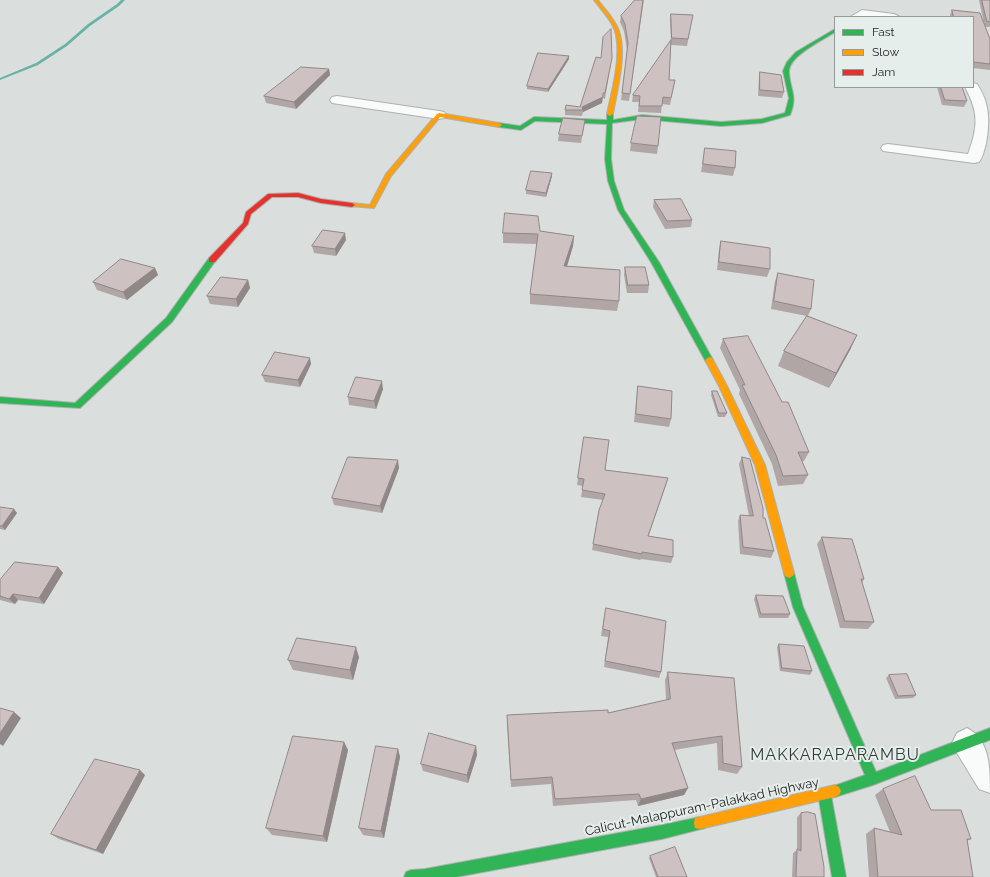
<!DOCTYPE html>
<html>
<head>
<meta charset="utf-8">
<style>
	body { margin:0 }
	#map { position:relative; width:990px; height:877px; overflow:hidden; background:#dadfdd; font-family:Raleway,sans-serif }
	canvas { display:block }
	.legend { position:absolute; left:834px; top:16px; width:140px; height:72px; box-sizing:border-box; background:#e6eeec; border:1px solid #959b99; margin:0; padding:5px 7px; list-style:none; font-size:12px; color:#1b1e1d }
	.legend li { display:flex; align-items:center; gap:8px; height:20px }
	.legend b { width:20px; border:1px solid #959b99 }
</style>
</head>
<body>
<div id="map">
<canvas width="990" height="877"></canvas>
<ul class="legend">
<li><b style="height:5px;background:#30b455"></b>Fast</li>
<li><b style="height:5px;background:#ff9f0a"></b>Slow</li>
<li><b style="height:5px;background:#e5322d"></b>Jam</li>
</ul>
</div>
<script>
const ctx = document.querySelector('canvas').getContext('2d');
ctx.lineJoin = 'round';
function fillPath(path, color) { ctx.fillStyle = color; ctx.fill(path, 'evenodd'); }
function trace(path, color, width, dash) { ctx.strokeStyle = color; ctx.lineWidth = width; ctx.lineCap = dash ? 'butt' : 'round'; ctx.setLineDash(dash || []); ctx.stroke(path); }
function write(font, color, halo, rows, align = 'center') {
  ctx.font = font + ' Raleway,sans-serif'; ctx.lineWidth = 4; ctx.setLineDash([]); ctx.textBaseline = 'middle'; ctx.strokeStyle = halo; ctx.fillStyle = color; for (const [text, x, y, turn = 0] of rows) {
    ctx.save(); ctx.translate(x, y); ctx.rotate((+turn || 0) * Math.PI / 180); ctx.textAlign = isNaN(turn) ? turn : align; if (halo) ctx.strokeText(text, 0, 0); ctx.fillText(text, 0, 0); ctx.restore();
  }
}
const stream = new Path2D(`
	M121,0H125L119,6L90,26L67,46L38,65L0,80V78L36,63L65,44L88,24L117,4Z`);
const street = new Path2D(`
	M862,10L894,14L900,17H850Z
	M973,83L977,84C990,103 990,122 986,144C984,150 983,157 979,162L974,163L883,151L881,148L883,145L888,144L968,154C978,127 979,113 965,87H973Z
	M337,96L439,111L444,112L446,115L444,118L439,119L332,103L330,100L332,97Z
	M967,728C990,740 990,767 990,793L979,789L957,753L952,743L957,733Z`);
const fast = new Path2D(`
	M835,29V32C823,40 788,56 789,72C790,90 798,96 790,115L762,123L721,126L642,119L612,123L611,159L614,181L624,210L659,262L713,360L709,363L706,362L651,262L618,210L608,181L605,159L607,124L535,121L521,130L499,127L496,125L499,123L520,126L534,117L607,120V114L610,112L613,114V120L642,115L721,122L762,119L785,113L789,98L783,71L787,62L796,52Z
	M209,258H215L216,260L172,322L80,408L0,403V397L75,403L166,318Z
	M789,568L793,570L794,573L803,607L876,772L990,728V740L873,785L835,797L831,795L846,877H832L818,794L820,790L824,788L829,791L831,787L865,775L793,607L784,573L785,570Z
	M700,817L705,818L706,823L705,828L662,839L456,877H404L406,872L411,870L425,869L662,825Z`);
const slow = new Path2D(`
	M594,0H598C605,10 615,19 619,31C627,55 617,90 613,114L610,116L607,114C612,90 622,55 615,31C611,19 601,10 594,0Z
	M439,113L499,123L502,125L499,127L440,117L391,176L374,208L350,206L349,205L352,203L370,205L386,174L437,114Z
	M709,357L712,358L727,386L765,465L794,573L793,576L789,578L785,576L784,573L755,465L719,386L705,360Z
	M835,785L839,787L841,791L839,795L835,797L700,829L695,828L694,823L695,818L700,817Z`);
const jam = new Path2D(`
	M298,193L321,199L352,203L355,205L352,207L321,203L298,197H272L251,214L248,224L215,262H209V258L243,223L246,212L268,194Z`);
const wall = new Path2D(`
	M644,0L629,101L621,100L627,50L624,31L620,22L621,16Z
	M979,0H990V27H985L990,39V70L973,68V17H950V15L952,10L980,13L984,24Z
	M671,14L693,15L687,46L671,45L669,80H675L670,105L662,104L661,113L638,112L639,102H632L633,95L671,41L670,20Z
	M569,59L548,92L527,89V86Z
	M611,63L605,99L603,98L602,103L583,112L582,116L565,115V110L580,107Z
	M329,69L330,75L296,109L266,103L264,96Z
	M760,72L784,92L782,98L758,96L759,77Z
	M937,87H962L967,101L964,107L942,105Z
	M585,120L581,143L558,141L559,134Z
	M631,143L658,146L657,154L630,151Z
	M705,148L735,168L733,176L701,172Z
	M552,176L546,197L526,194V190Z
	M654,200L692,220L691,227L665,229L653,207Z
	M540,231L574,236L573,246L567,266L619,301L617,311L530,304V294L537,244L503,243V233Z
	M346,240L336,256L314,253L312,246Z
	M721,241L770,269L767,277L717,270L719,249Z
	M625,267L649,285L648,293H627L624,275Z
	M155,268L158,275L127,300L97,290L93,282Z
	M778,273L811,309L808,316L857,335L850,350L829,388L778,366L784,351L807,316L771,309L775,281Z
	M248,280L250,288L238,307L210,304L207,296Z
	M723,339L782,402L809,452L804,461H802L808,475L803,484L778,486L772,464L739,394L740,390L720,348Z
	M311,364L300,387L265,382L262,375Z
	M638,386L671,419L669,427L634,422L637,394Z
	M383,389L376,409L349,405L348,397Z
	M712,391L727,413L725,417H718L711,395Z
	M584,437L605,470L668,478L648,536L673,557L671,563L641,559L640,560L592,550L599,510L603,500L581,497L583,486L577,485Z
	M742,457L774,551L771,558L740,554L738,521L740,515L749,516L739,464Z
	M399,468L382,513L334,505L332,498Z
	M0,507L17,513L5,530L0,529Z
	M822,537L864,579L862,583L874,622L868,629L840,628L817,544Z
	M58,567L63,573L44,604L18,600L15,604L0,600V580Z
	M756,595L790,614L788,618H759L754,599Z
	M606,608L661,672L659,678L604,667L608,637L601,636Z
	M779,644L812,671L810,675L780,671L777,647Z
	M359,657L353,680L293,670L288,660Z
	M668,672L734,678L742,767L737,774L718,770L717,743L674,750L688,788L684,795L638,806L636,800L553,806L551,784L511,787L507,723V715L608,713L666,700L665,680Z
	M889,675L916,695L913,698L895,699L886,678Z
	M344,742L348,750L327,842L272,835L266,828Z
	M476,746L477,755L468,783L423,771L421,764Z
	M398,749L400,757L384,838L363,835L359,828Z
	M145,775L103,854L59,839L51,834Z
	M883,789L931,810L971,839L967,841L973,877H869L866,834L874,828L890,832L875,795Z
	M801,813L824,877H792L793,853L797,850V817Z
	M650,856L687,877H656L649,858Z`);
const shadedWall = new Path2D(`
	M569,56V59L548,92V89Z
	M329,69L330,75L296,109L294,102Z
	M603,93L602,103L583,112L582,107Z
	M552,173V176L546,197V193Z
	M345,233L346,240L336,256L335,249Z
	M574,236L573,246L564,276V266Z
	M155,268L158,275L127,300L123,292Z
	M248,280L250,288L238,307L236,299Z
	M857,335L850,350L829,388L836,373Z
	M310,358L311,364L300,387L298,380Z
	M382,381L383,389L376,409L374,401Z
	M398,460L399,468L382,513L380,506Z
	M668,478L666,485L646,543L648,536Z
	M14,509L17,513L5,530L2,526Z
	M58,567L63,573L44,604L39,598Z
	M13,594L18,600L15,604L9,599Z
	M356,647L359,657L353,680L350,670Z
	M14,712L21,718L3,746L0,744V733Z
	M344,742L348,750L327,842L323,836Z
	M476,746L477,755L468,783L467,775Z
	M398,749L400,757L384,838L381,831Z
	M140,770L145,775L103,854L96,850Z
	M688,788L684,795L638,806L641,799Z`);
const building = new Path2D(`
	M635,0H643L630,94L622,93L628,43L625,24L621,16Z
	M982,0H990V22L987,21Z
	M952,10L980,13L990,39V64L973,62V17H954Z
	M671,14L693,15L688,39L672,38Z
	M611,29L612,58L605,93H603V97L582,107L583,110H565L566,105L580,107L596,57L601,58L603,37Z
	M671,40L669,80H675L671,98L663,97L662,106H639L640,96L633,95Z
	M538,53L569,56L548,89L527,86Z
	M301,67L329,69L294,102L264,96Z
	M760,72L781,75L784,92L760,90Z
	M941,87H962L967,101L945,100Z
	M637,116L661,117L658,146L631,143Z
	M563,118L585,120L582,136L559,134Z
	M705,148L736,151L735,168L703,164Z
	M531,171L552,173L546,193L526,190Z
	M681,199L692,220L667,221L654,200Z
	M505,213L538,216L540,231L574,236L564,266L620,270L619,301L530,294L538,234L503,233Z
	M323,230L345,233L335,249L312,246Z
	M721,241L770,248V269L719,262Z
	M121,259L155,268L123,292L93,282Z
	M625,267H645L649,285H628Z
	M778,273L814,280L811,309L774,301Z
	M221,277L248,280L236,299L207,296Z
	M807,316L857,335L836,373L784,351Z
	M748,336L782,402H788L809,452H798L808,475L783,476L776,455L742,385H745L723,339Z
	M275,352L310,358L298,380L262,375Z
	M356,377L382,381L374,401L348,397Z
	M638,386L672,391L671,419L636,414Z
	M712,391H717L727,413H719Z
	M584,437L609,440L605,470L668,478L648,536L673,540V557L642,552V554L593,544L599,510L605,494L582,490L584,479L578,478Z
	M348,457L398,460L380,506L332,498Z
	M742,457L750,459L763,508V518H765L774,551L743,547L740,515L753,516Z
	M0,507L14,509L2,526H0Z
	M822,537L852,539L864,579H861L874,622L845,621Z
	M15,562L58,567L39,598L13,594L9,599L0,596V580Z
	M756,595L783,596L790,614H761Z
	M606,608L666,621L661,672L605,661L610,631L603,629Z
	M297,638L356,647L350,670L288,660Z
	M779,644L804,646L812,671L782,668Z
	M668,672L734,678L742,767L723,763L722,736L672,743L688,788L641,799L639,794L555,799L552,777L511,780L507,715L608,710V713L670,699Z
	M907,674L916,695L898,696L889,675Z
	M0,708L14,712L0,733Z
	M429,733L476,746L467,775L421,764Z
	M293,736L344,742L323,836L266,828Z
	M376,746L398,749L381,831L359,828Z
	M95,759L140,770L96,850L51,834Z
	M915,776L931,810H961L971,839H967L973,877H878L874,828L902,835L883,789Z
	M808,812L815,814L824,867V877H796L797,849L801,851V813Z
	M675,847L687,877H658L650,856Z`);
const nearStreetnames = [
	["Calicut-Malappuram-Palakkad Highway",702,807,-12]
];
const nearQuarternames = [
	["MAKKARAPARAMBU",835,755]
];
fillPath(stream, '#6ab2a6');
trace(street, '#adb1b0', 2);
trace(fast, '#adb1b0', 2);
trace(slow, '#adb1b0', 2);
trace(jam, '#adb1b0', 2);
fillPath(street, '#f9fafa');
fillPath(fast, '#30b455');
fillPath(slow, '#ff9f0a');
fillPath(jam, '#e5322d');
fillPath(wall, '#b0a6a6');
fillPath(shadedWall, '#908787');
fillPath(building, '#cdc1c1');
trace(building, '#908787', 1);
write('13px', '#1b1e1d', '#e6eeec', nearStreetnames);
ctx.letterSpacing = '1px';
write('16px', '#333937', '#e6eeec', nearQuarternames);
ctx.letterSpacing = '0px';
</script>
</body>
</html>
